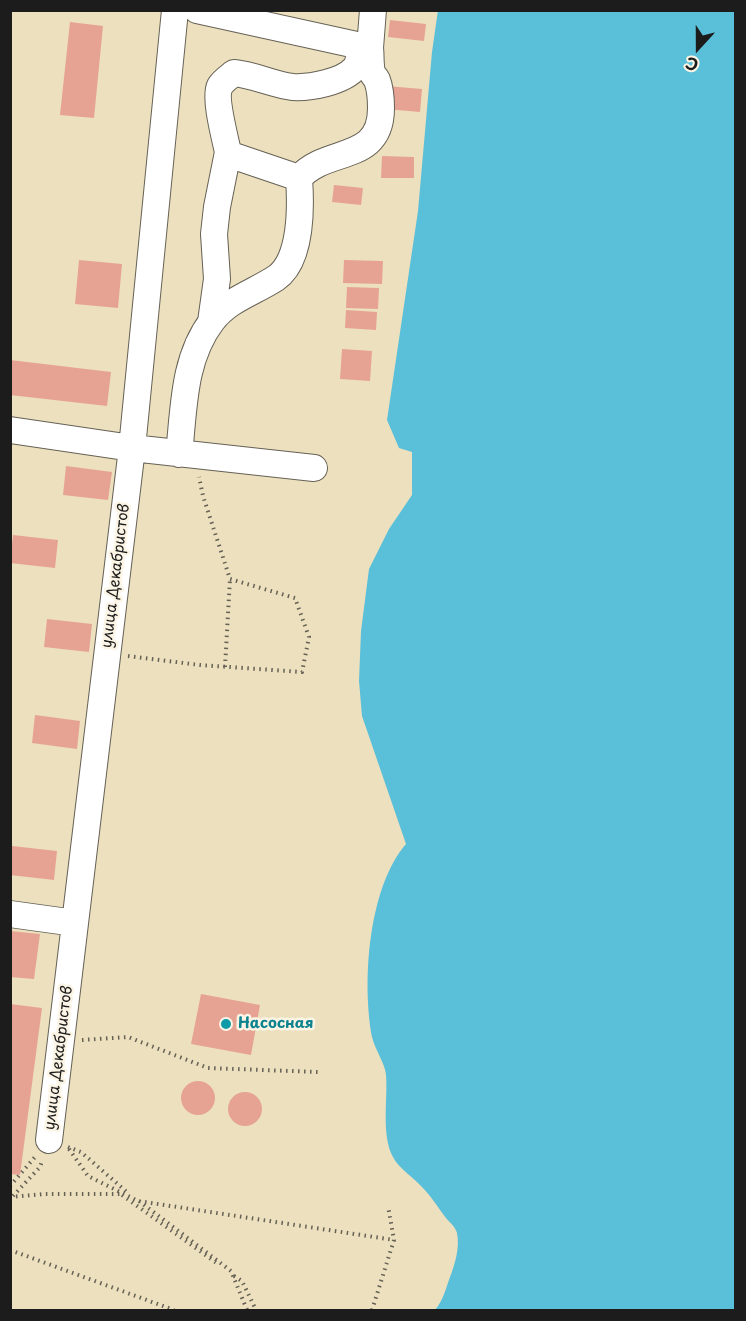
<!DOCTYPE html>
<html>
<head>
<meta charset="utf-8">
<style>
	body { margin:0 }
	#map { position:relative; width:746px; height:1321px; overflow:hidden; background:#ede0bf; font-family:"Playpen Sans",sans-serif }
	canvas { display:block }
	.frame { position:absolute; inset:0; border:12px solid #1c1c1c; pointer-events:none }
	.north { position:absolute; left:668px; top:18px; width:60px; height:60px; -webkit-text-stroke:4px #fcf5e5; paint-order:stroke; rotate:201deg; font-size:16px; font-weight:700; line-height:24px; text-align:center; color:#1c1c1c }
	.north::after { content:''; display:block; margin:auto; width:21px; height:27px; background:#1c1c1c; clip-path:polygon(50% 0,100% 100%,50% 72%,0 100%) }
</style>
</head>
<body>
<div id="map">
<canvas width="746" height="1321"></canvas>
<div class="frame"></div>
<div class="north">С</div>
</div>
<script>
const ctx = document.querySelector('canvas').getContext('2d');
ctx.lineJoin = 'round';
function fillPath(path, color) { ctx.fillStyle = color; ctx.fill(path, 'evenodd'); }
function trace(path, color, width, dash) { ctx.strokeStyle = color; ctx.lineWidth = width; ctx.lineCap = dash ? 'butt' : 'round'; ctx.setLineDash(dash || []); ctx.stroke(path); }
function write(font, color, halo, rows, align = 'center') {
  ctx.font = font + ' "Playpen Sans",sans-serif'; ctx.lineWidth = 5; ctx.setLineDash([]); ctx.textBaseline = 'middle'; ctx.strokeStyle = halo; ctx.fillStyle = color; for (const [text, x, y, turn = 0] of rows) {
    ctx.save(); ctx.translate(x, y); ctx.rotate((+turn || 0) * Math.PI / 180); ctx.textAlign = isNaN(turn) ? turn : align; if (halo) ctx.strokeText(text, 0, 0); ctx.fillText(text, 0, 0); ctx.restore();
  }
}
const water = new Path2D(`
	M438,10L735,11V1310H435C443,1301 446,1288 450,1277C455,1264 460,1247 457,1233C455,1226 450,1223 446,1218C437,1206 429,1193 418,1183C410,1175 398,1167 393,1157C381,1135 388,1099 386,1075C385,1063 375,1050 372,1037C362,982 368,888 406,844L362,716L359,681L361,631L369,569L389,529L412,495V452L399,448L387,420L418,211L432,52Z`);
const building = new Path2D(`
	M390,20L426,24L424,41L388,37Z
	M70,22L103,26L94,118L60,115Z
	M387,86L422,89L420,112L385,109Z
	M382,156L414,157V178H381Z
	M334,185L363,188L361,205L332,202Z
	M79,260L122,264L118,308L75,304Z
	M344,260L383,261L382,284L343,283Z
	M347,287L379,288L378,309L346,308Z
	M346,310L377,312L376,330L345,328Z
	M342,349L372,351L370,381L340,379Z
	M10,360L111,372L107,406L10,395Z
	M66,466L112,472L108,500L63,495Z
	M13,535L58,540L55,568L10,563Z
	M47,619L92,624L89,652L44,647Z
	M35,715L80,721L77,749L32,743Z
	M12,846L57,851L54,880L10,875Z
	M10,931L40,934L34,979L10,977Z
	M201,994L260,1005L251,1055L191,1044Z
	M10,1004L42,1008L20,1175L10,1174Z
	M181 1098a17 17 0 1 1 34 0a17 17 0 1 1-34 0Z
	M228 1109a17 17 0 1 1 34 0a17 17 0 1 1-34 0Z`);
const path = new Path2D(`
	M128,656L200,665L302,672L309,637L295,598L230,579L203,496L199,477
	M225,667L230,579
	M82,1040L128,1037L208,1068L318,1072
	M68,1147L81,1152L128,1193
	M69,1149L88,1176L138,1201L394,1240
	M10,1186L35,1157
	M122,1195L218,1264
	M13,1196L40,1167L42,1161
	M10,1197L45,1194H120
	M139,1201L231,1271L247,1310
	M10,1250L174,1310
	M234,1276L242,1281L256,1310
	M372,1310L394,1240L388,1206`);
const minor = new Path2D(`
	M197,10L370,48L373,10
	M360,46C359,53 360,62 355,68C343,82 310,88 293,87C274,85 255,75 234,73C229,77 223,81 220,86C214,97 225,138 228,152L231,155L299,178C327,146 381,164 381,108C381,99 380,88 377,80C375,76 373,76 372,72C370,65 371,55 370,48
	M211,322L217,279L214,234L217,207L228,152
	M10,430L132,448L314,468
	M179,454C184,409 183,359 212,321C229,299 253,293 276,278C302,260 301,206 299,178
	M10,914L75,923
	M49,1140L132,448L175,10`);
const markers = [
	[226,1024,6,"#0f9aa8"]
];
const streetNames = [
	["улица Декабристов",116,576,-83],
	["улица Декабристов",59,1058,-83]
];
const cultureNames = [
	["Насосная",238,1024]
];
fillPath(water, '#5abfd8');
fillPath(building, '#e6a393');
trace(minor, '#656155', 28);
trace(path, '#656155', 4, [1.5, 4.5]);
trace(minor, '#fff', 26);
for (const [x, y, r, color] of markers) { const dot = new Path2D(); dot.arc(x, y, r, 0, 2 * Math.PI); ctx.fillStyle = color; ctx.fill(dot); trace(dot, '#fcf5e5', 2); }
write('15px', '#1c1c1c', '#fcf5e5', streetNames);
write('bold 15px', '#0d838f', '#fcf5e5', cultureNames, 'left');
</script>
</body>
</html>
